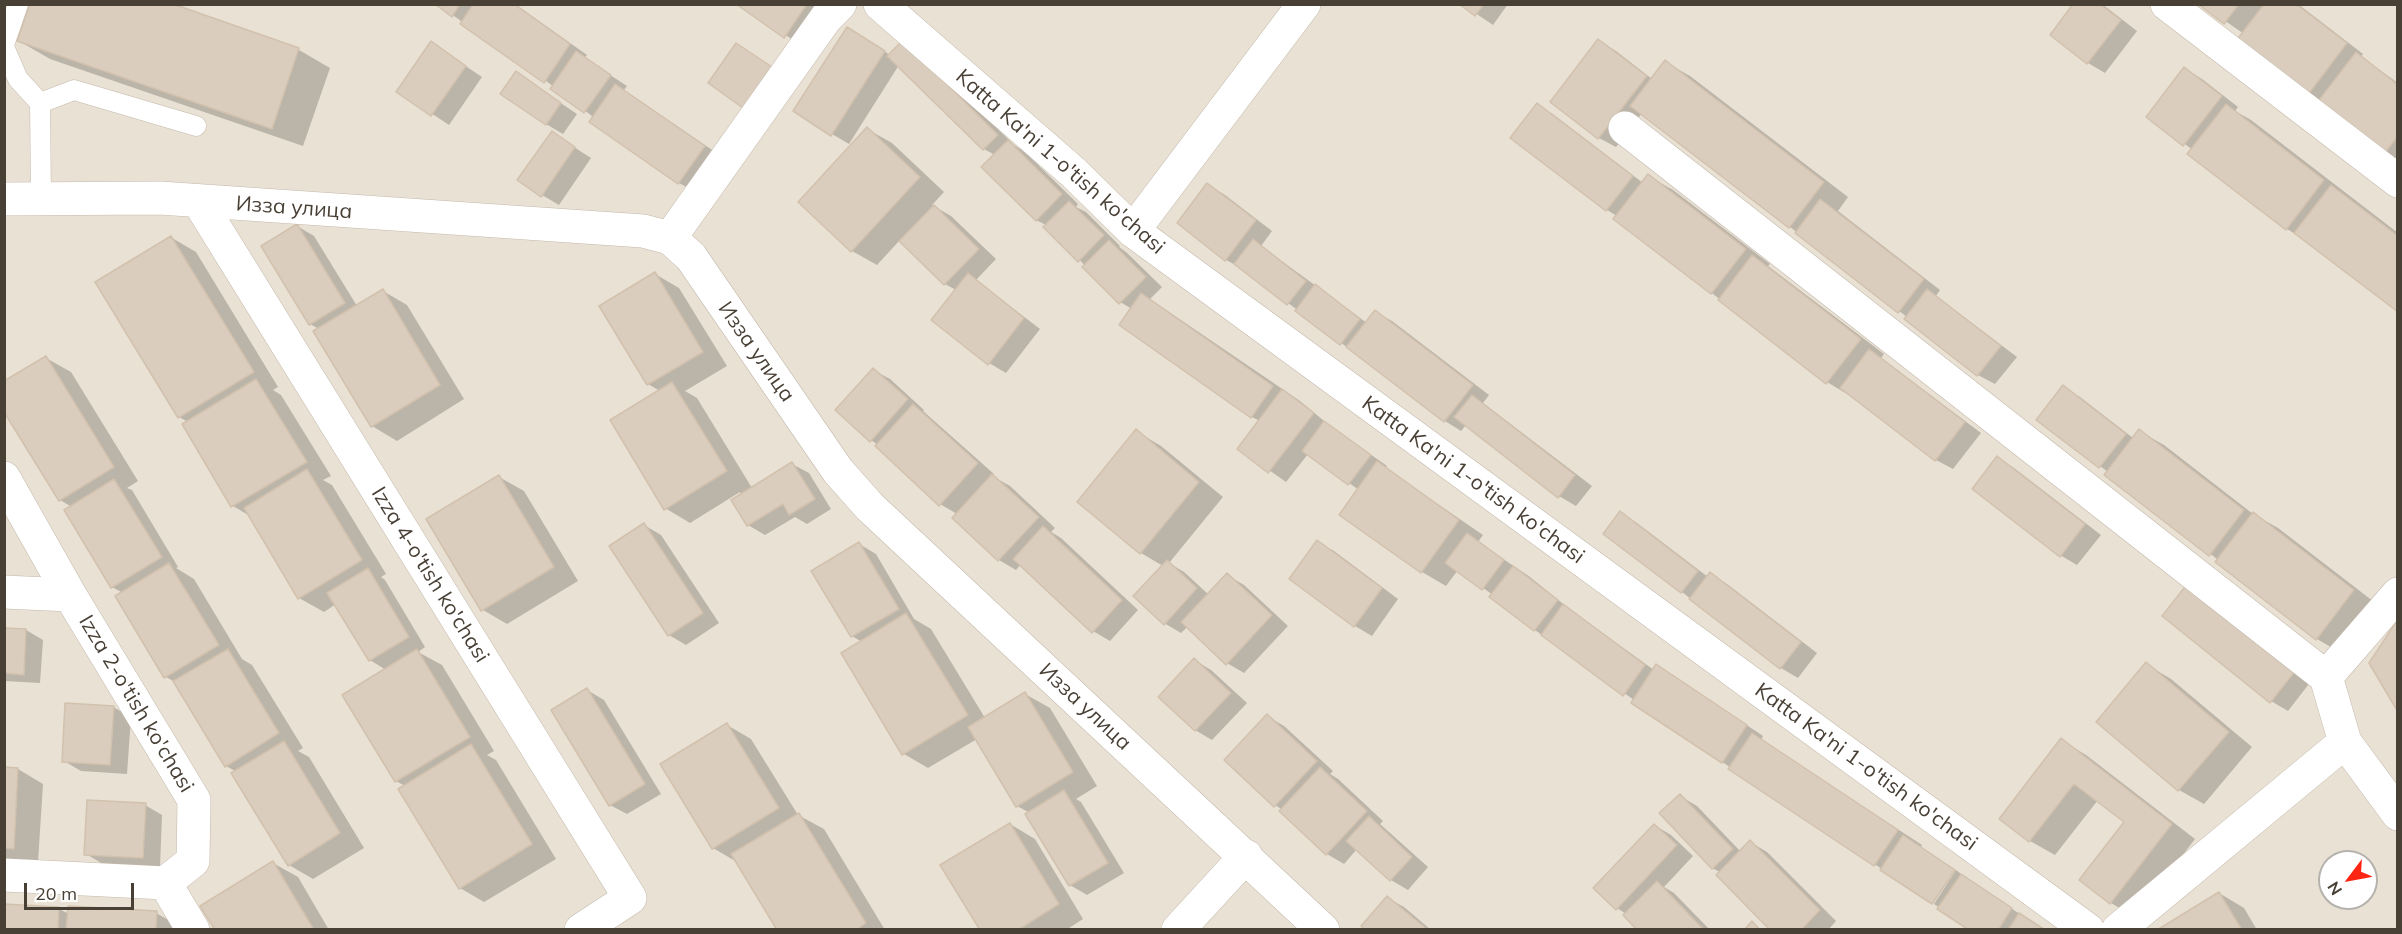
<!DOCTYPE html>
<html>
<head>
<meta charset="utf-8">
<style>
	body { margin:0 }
	#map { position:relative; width:2402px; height:934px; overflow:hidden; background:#f4efe6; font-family:Mulish,sans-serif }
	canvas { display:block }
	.frame { position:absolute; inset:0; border:6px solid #483f35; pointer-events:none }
	.north { position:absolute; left:2318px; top:850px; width:60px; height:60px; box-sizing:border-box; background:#fff; border:2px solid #b6b2ae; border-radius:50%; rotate:238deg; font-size:16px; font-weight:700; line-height:24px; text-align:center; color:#483f35 }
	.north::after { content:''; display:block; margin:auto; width:21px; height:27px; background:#ff2513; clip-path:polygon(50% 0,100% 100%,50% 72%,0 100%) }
	.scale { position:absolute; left:24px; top:883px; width:110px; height:27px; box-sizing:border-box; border:3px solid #483f35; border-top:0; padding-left:8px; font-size:18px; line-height:21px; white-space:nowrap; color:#483f35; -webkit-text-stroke:4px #fff; paint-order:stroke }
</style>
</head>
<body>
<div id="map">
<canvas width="2402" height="934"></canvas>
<div class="frame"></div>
<div class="north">N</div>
<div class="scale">20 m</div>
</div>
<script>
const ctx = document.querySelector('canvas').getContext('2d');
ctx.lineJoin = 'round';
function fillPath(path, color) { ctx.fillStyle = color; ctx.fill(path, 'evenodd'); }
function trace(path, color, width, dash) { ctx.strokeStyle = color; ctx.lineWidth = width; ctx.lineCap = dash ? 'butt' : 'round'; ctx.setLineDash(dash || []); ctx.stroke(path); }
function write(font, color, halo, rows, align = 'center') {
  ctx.font = font + ' Mulish,sans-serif'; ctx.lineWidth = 4.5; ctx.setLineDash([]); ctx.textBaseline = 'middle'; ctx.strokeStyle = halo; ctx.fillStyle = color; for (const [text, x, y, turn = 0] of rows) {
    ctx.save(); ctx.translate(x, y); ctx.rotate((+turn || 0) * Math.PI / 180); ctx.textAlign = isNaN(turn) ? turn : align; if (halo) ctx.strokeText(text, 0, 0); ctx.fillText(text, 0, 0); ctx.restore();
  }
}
const residential = new Path2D(`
	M5,5H2397V929L5,930ZM2330,862H2366V898H2330Z`);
const shadow = new Path2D(`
	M168,4L299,50L330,68L303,146L50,59L19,41Z
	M437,4H515L587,55L584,58L627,86L624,90L721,156L696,192L679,183L553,86Z
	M738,4H824L810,51Z
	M1462,4H1508L1493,25Z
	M2075,4H2102L2137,31L2105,73L2088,63L2052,35Z
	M2201,4H2298L2363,54L2361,57L2398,83V165L2318,103L2244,34Z
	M865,39L890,55L920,52L1014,145L1025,152L1078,204L1076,207L1086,212L1120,246L1119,247L1126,252L1162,287L1150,299L1300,401L1329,425L1387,466L1385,468L1483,535L1478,542L1530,577L1573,612L1654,670L1673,676L1763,736L1761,740L1922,845L1921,847L1954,869L1931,902L1633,702L1634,700L1535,630L1491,597L1493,595L1458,570L1446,586L1422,572L1359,490L1308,454L1286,482L1239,449L1260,421L1252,417L1132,309L1120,302L1046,225L1036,220L995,155L984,149L899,65L849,144L832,134Z
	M1599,41L1616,51L1652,79L1665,62L1690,76L1848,197L1838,211L1940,290L1936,296L2017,357L1995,384L1978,375L1906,319L1907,317L1642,113L1616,147L1599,138L1552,102Z
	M431,43L482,77L449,125L398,91Z
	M2185,69L2202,79L2238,107L2235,111L2251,120L2398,233V310L2304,239L2287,229L2193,150L2148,117Z
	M516,73L577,114L563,134L546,124Z
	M1537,105L1554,115L1643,183L1648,176L1673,190L1770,264L1768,266L1884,354L1881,358L1981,433L1953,469L1936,460L1852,397L1827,382L1616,219L1617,216L1607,210Z
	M867,129L892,143L944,192L932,205L951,216L996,259L976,280L1040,329L1006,373L989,363L956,290L945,284L900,240L877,265L852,251L800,202Z
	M552,133L591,158L559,205L542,195Z
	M1208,185L1225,195L1272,231L1261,246L1367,323L1375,312L1392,321L1489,395L1483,403L1592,486L1576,506L1559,496L1466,425L1461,431L1445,421L1243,269L1226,260Z
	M297,226L314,236L357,306L383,291L407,305L464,399L397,441L372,426L319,329L310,324Z
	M172,238L196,252L278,387L273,390L281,395L331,476L323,480L332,485L386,574L381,577L385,580L425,647L418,652L442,665L494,751L487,755L496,760L556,859L484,902L460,888L405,786L396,781L386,670L370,660L336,604L324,612L299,598L250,516L233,506L188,422L179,417L97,283Z
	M655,274L679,288L727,366L685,391L697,398L752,488L792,464L809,473L831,509L807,524L795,517L765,535L748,525L740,492L690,523L665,508L660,391L648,384Z
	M46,358L71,372L138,481L127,488L132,490L178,567L176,568L194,579L242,659L252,665L303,748L298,751L309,757L364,848L313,879L289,865L237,772L226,766L175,682L166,677L123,593L112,587L72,507L60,500Z
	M873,370L890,379L924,410L923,411L994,474L992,476L1010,486L1055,528L1051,532L1061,538L1138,610L1110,641L1093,631L1021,564L1016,570L999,560L957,514L940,504L878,445L871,440Z
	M2063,387L2080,397L2133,438L2139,431L2164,445L2253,514L2278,528L2378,605L2341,653L2317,639L2108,472L2039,420Z
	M1136,431L1161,446L1223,497L1169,563L1184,572L1209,595L1227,575L1244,585L1288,626L1244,673L1227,663L1187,627L1181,633L1164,623L1163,566L1141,553L1079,502Z
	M1997,458L2014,468L2101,535L2077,565L2060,555Z
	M499,477L524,491L578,581L507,624L483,610Z
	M1620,513L1637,523L1708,577L1710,574L1727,584L1817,653L1798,678L1781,668L1682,592Z
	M644,525L661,535L719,623L686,645L669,635Z
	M1317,542L1334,551L1398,599L1372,636L1355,626Z
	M859,544L876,554L914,619L931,629L985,718L1025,694L1050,708L1097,786L1076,799L1081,802L1124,873L1087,895L1070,885L1030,813L1017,806L977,739L928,768L904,754L862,642L852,636L813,572Z
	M2164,616L2312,680L2288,711L2271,701Z
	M4,629L26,630L43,640L40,683L4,681Z
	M1194,660L1211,670L1247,703L1212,740L1195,730Z
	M2146,664L2171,679L2252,747L2204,804L2179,790L2098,722Z
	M587,690L604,700L661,794L627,814L610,805Z
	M113,707L131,717L127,774L81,771L64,761Z
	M1267,716L1284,726L1333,771L1330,774L1338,779L1383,821L1380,824L1428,867L1408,890L1391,880L1357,849L1344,864L1327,854L1281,811L1283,810L1275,805Z
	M727,725L751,739L798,815L824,829L885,930H779L737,862L713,848Z
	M2061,740L2086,755L2195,839L2135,917L2111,903L2126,822L2098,800L2055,855L2030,841L2001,819Z
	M4,769H18L43,784L38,862L4,860Z
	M1680,796L1697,806L1741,852L1750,842L1767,852L1836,921L1828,930H1772L1720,872L1712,868Z
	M145,805L162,815L160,867L103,864L86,854Z
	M1010,824L1035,839L1083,919L1066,930H981Z
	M1654,825L1671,835L1693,856L1664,887L1674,893L1710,930H1639L1626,914L1617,908Z
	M273,863L298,877L329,930H217Z
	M1956,870L1970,881L2044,930H1972L1934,904Z
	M2219,893L2244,908L2257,930H2160Z
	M1387,898L1404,907L1431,930H1367Z
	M59,909L69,914L156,913L181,927V930H4Z`);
const building = new Path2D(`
	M30,4H173L299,48L272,129L17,41Z
	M435,4H460L452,17Z
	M473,4H514L570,44L544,83L460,24Z
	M736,4H807L784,38Z
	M1459,4H1484L1475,16Z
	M2073,4H2100L2121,20L2087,64L2050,35Z
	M2198,4H2239L2224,24Z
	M2264,4H2296L2347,43L2307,96L2236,41Z
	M847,27L885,51L831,136L793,111Z
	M1598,39L1647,76L1598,139L1550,102Z
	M903,40L998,135L983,150L887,56Z
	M431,41L466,66L431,116L396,92Z
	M736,43L772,67L743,108L708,83Z
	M576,51L611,75L584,113L550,89Z
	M2356,52L2398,85V136L2383,155L2316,104Z
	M1665,60L1824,182L1789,228L1630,106Z
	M2184,67L2222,96L2183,146L2146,117Z
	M516,71L561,103L546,125L500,94Z
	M615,84L705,146L678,184L589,122Z
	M1537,103L1633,176L1606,211L1510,138Z
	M2226,104L2324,180L2286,230L2187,154Z
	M867,127L920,177L851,252L798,202Z
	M552,131L575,147L541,197L517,180Z
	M1008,140L1062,194L1036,221L981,167Z
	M1648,174L1746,249L1711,294L1613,219Z
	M1207,183L1256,220L1225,261L1177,223Z
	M2331,185L2398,236V312L2294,233Z
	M1820,199L1924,279L1898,313L1795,233Z
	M1069,201L1104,235L1078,262L1043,227Z
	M934,205L979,249L944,285L899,241Z
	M297,224L345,303L309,325L261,246Z
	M171,236L254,372L178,418L95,282Z
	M1253,239L1306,281L1287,305L1234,264Z
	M1109,240L1146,277L1119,304L1082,267Z
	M1752,255L1861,339L1826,384L1718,300Z
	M655,272L703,352L647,385L599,306Z
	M968,273L1024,318L988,365L931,320Z
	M1315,284L1360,319L1340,345L1295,311Z
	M383,289L440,385L371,427L313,331Z
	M1927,289L2001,346L1977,376L1904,319Z
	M1141,293L1273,386L1251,418L1119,325Z
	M1375,310L1473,385L1444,422L1346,347Z
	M1869,349L1965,422L1935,461L1840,388Z
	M46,356L114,467L59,501L4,412V381Z
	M873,368L908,399L870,442L835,410Z
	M256,379L307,462L231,507L182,424Z
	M672,382L727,471L664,510L610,420Z
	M2063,385L2126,434L2099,468L2036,420Z
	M1282,389L1314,413L1268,473L1237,449Z
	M1472,395L1575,475L1558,498L1454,417Z
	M913,404L978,463L939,506L875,446Z
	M1324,421L1371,455L1348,485L1302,451Z
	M1136,429L1199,482L1140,554L1077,502Z
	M2139,429L2244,510L2209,556L2104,475Z
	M1997,456L2085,524L2060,557L1972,489Z
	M1377,461L1459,520L1421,573L1339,515Z
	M792,462L815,499L789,515L783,504L747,526L731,500Z
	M307,469L362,560L298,599L244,508Z
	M992,474L1039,517L998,561L952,518Z
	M499,475L554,567L481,611L426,519Z
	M114,479L162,557L111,588L64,510Z
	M1620,511L1698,571L1681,593L1603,534Z
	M2253,512L2354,590L2316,640L2215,562Z
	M644,523L703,613L668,636L609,546Z
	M1043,526L1122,600L1092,633L1013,559Z
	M1467,533L1504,560L1482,590L1445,563Z
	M1317,540L1382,588L1354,627L1289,579Z
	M859,542L899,609L851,637L811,571Z
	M1167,560L1197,588L1164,625L1133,596Z
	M169,563L219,645L164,678L115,596Z
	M1513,566L1558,600L1534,631L1489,597Z
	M368,568L409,637L369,661L327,593Z
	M1710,572L1801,642L1780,669L1689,599Z
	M1227,573L1272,615L1226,665L1181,622Z
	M2188,583L2296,670L2270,703L2162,616Z
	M1563,604L1645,665L1623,696L1541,635Z
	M906,613L968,715L902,755L841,653Z
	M2398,619V712L2369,663Z
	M4,628L26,629L24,675L4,673Z
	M228,649L279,733L225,767L173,681Z
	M417,649L470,737L395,782L342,695Z
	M1194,658L1231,693L1195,731L1158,697Z
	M2146,662L2229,732L2178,791L2096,722Z
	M1656,664L1747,725L1722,763L1631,703Z
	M587,688L645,784L609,806L551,710Z
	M1025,692L1073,772L1016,807L968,727Z
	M65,703L114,706L110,765L62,762Z
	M1267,714L1317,761L1274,807L1224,760Z
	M727,723L779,808L712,849L660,764Z
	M1752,733L1898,830L1874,866L1728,769Z
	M2061,738L2172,824L2110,904L2079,880L2124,822L2074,784L2029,842L1999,819Z
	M284,741L340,833L288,866L231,773Z
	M471,744L532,844L459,889L398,789Z
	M4,767L18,768L14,849L4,848Z
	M1320,767L1367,811L1326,855L1279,811Z
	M1064,790L1108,863L1069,886L1025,814Z
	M1680,794L1733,849L1712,869L1659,813Z
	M87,800L146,803L143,858L84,855Z
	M799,813L866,923L856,930H777L731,854Z
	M1369,816L1412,857L1390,881L1346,841Z
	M1010,823L1059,904L1018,930H980L940,865Z
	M1654,824L1677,845L1616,910L1593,888Z
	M1903,835L1955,870L1932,904L1880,870Z
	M1750,840L1820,910L1801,930H1770L1716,875Z
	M273,861L314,930H215L200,906Z
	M1961,874L2012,908L1998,930H1969L1937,909Z
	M1657,881L1704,930H1637L1623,915Z
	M2219,892L2242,930H2157Z
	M1387,896L1428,930H1365L1361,926Z
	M4,904L59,907L58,930H4Z
	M68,906L157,911L156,930H66Z
	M2019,913L2045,930H2008Z
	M1752,921L1760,930H1744Z`);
const service = new Path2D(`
	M4,45L18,4
	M4,47L18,79L40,103L41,198
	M40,103L74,90L196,126`);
const minor = new Path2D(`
	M880,4L1074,173L1133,231L2088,930
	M2167,4L2398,181
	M1625,128L2326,677L2345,742L2398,814
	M4,199L160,198L643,231L670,238L691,257L838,471L870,507L1323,930
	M199,202L630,898L581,930
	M1133,231L1304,4
	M670,238L826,18L840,4
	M4,478L70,595L194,800L193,861L165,883L4,875
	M4,592L70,595
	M2326,677L2398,594
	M165,883L193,930
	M1178,930L1246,856
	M2118,930L2345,742`);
const streetNames = [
	["Katta Ka'ni 1-o'tish ko'chasi",1060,162,41],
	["Изза улица",294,208,4],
	["Изза улица",756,352,55],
	["Katta Ka'ni 1-o'tish ko'chasi",1473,480,36],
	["Izza 4-o'tish ko'chasi",430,575,58],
	["Izza 2-o'tish ko'chasi",136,704,59],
	["Изза улица",1085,707,43],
	["Katta Ka'ni 1-o'tish ko'chasi",1866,767,36]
];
fillPath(residential, '#e9e1d4');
fillPath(shadow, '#0003');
fillPath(building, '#dacdbe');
trace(building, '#d2c1ad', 1.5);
trace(service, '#c4b9ab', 21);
trace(minor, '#c4b9ab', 34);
trace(service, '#fff', 20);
trace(minor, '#fff', 33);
write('21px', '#483f35', '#fff', streetNames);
</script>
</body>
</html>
